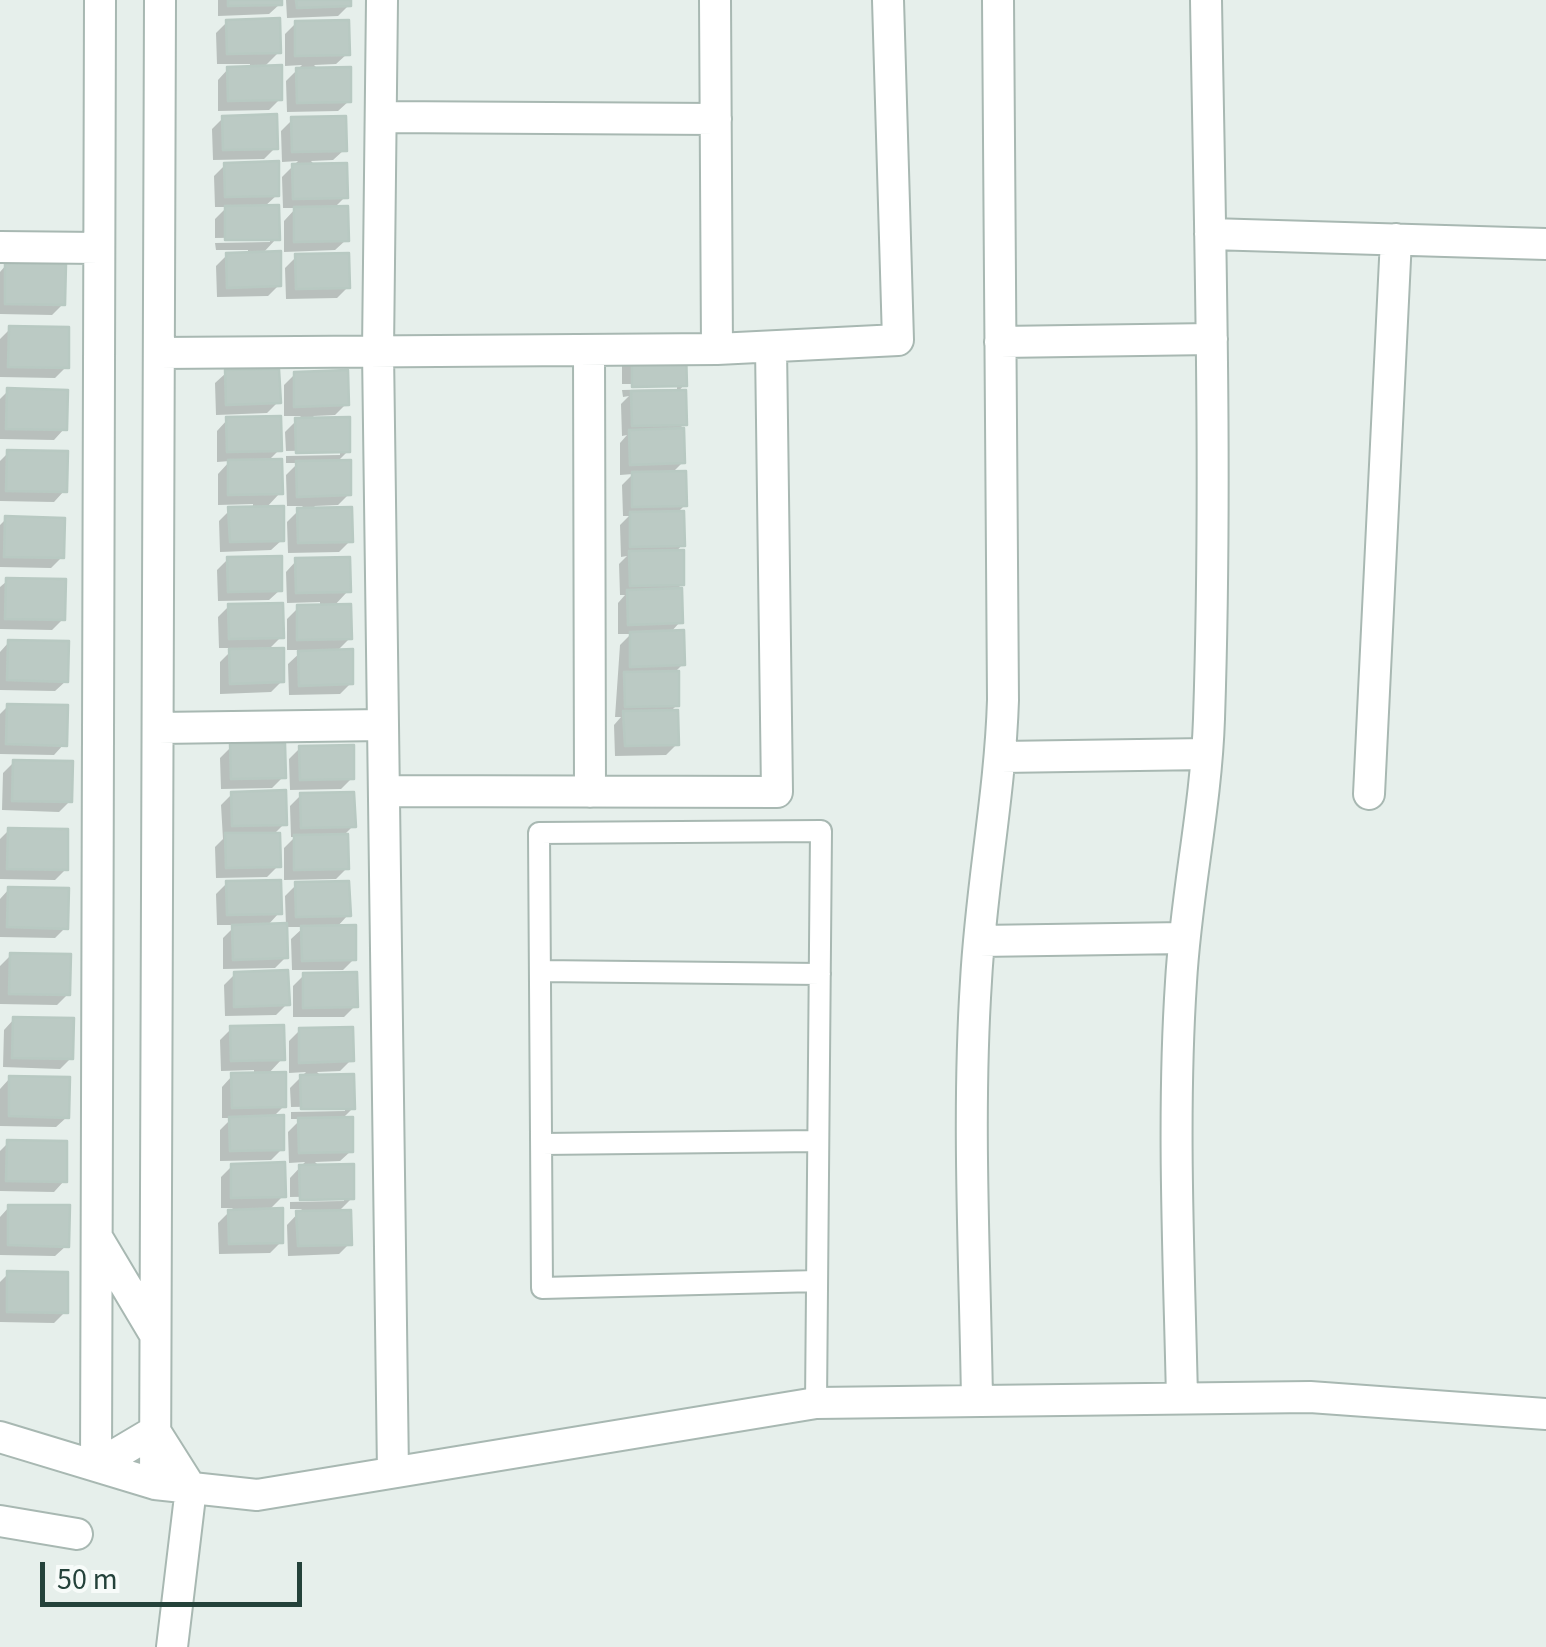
<!DOCTYPE html>
<html>
<head>
<meta charset="utf-8">
<style>
	body { margin:0 }
	#map { position:relative; width:1546px; height:1647px; overflow:hidden; background:#e6efeb; font-family:"Source Sans 3",sans-serif }
	canvas { display:block }
	.scale { position:absolute; left:40px; top:1562px; width:262px; height:45px; box-sizing:border-box; border:5px solid #24423a; border-top:0; padding-left:12px; font-size:30px; line-height:35px; white-space:nowrap; color:#24423a; -webkit-text-stroke:8px #f7fbf9; paint-order:stroke }
</style>
</head>
<body>
<div id="map">
<canvas width="1546" height="1647"></canvas>
<div class="scale">50 m</div>
</div>
<script>
const ctx = document.querySelector('canvas').getContext('2d');
ctx.lineJoin = 'round';
function fillPath(path, color) { ctx.fillStyle = color; ctx.fill(path, 'evenodd'); }
function trace(path, color, width, dash) { ctx.strokeStyle = color; ctx.lineWidth = width; ctx.lineCap = dash ? 'butt' : 'round'; ctx.setLineDash(dash || []); ctx.stroke(path); }
const shadow = new Path2D(`
	M218,0H280V4L269,14L218,16Z
	M286,0H348L349,5L338,16L287,18Z
	M227,22L279,52L263,68L280,99L269,110L218,111V80L228,69L250,68V64H217L216,33Z
	M296,23L347,54L336,64L314,65L349,101L338,111L287,112L286,81L302,65L285,66V34Z
	M223,118L275,148L264,159L213,160L212,129Z
	M292,120L344,150L333,160L311,161L345,197L333,209L346,240L335,250L284,252V221L296,208H283L282,177L298,161L282,162L281,131Z
	M225,165L277,195L264,207L277,238L262,254L279,285L268,296L217,297L216,266L227,255H248V250H216L215,243L270,242V237L215,238V219L227,207H215L214,176Z
	M296,257L348,287L337,298L286,299L285,268Z
	M6,265L63,304L52,315L0,314V272Z
	M10,329L66,367L55,378L0,377V339Z
	M633,354L684,385L677,393L684,424L677,431L683,462L671,474L685,505L676,514L682,545L675,553L682,584L675,591L680,622L670,633L683,664L673,674L677,705L669,713L677,744L666,755L615,756L614,725L621,717H615L620,645L631,634H618V603L625,595H620L619,564L627,556L621,557L620,525L629,516H623L622,485L633,474L620,475V443L627,435L622,436L621,404L629,396L623,397L622,390L677,389V384H622V365Z
	M226,373L278,402L267,413L216,415L215,383Z
	M295,374L346,404L335,415L313,416L348,451L336,463L349,494L338,505L314,506L350,541L339,552L288,553L287,522L303,506H287L286,475L298,463H286V456L340,455V450L286,451L285,432L301,416H284V385Z
	M8,391L64,429L54,440L0,439V399Z
	M227,420L279,450L267,462L280,493L265,509L282,540L271,550L220,552L219,521L230,510L253,509V504L218,505V474L230,461L217,462V431Z
	M8,453L64,491L54,502L0,501V461Z
	M6,519L62,557L51,568L0,567V525Z
	M228,559L280,590L269,600L218,601L217,570Z
	M296,561L348,591L333,607L350,638L336,652L351,683L340,694L289,695L288,664L303,650H287V619L298,608L320,607V602L287,603L286,572Z
	M7,581L63,619L52,630L0,629V587Z
	M229,606L281,637L267,651L282,681L271,692L220,694V662L234,648H219L218,617Z
	M9,642L66,681L55,691L0,690V652Z
	M8,706L64,744L54,755L0,754V714Z
	M231,747L283,777L272,788L221,789L220,758Z
	M300,748L352,778L341,789L290,790L289,759Z
	M14,762L70,801L59,812L2,810L3,773Z
	M232,794L284,824L273,835L278,866L267,877L216,878L215,847L223,839L221,805Z
	M301,795L353,826L342,837L347,868L336,879L284,880V848L295,837H291L290,806Z
	M9,830L66,869L55,880L0,879V839Z
	M227,883L279,913L267,926H286L285,896L296,885L348,915L336,928L354,959L343,970H292L291,939L304,927H285L286,957L275,968L223,969V938L236,925H217L216,894Z
	M9,889L65,928L55,938L0,937V899Z
	M11,955L68,994L57,1005L0,1004V966Z
	M235,974L287,1004L276,1015L225,1016L224,985Z
	M304,975L355,1006L344,1017H293V986Z
	M14,1019L71,1058L60,1069L3,1067L4,1030Z
	M231,1029L282,1059L267,1075L284,1106L272,1118L282,1149L271,1160L220,1161V1130L232,1118H222V1087L232,1076L254,1075V1070L221,1071L220,1040Z
	M300,1030L351,1060L340,1071L317,1072L353,1108L341,1120L351,1151L340,1161L315,1162L352,1198L337,1213L349,1244L339,1254L288,1256L287,1225L302,1209H290V1202L344,1201V1196L290,1197V1178L305,1162L289,1163L288,1132L301,1119H291V1112L345,1111V1106L291,1107L290,1088L306,1072L289,1073V1041Z
	M10,1078L67,1117L56,1127L0,1126V1089Z
	M8,1143L64,1181L54,1192L0,1191V1151Z
	M232,1166L283,1196L268,1211L281,1242L270,1253L219,1254L218,1223L233,1208H221V1177Z
	M9,1207L66,1246L55,1256L0,1255V1217Z
	M8,1274L65,1312L54,1323L0,1322V1282Z`);
const building = new Path2D(`
	M228,0H282V5L228,6Z
	M296,0H351V6L297,8Z
	M280,18L281,53L227,54L226,20Z
	M349,20L350,55L295,56V21Z
	M282,65V100L228,101L227,67Z
	M351,67V102L297,103L296,68Z
	M277,114L278,149L223,150L222,116Z
	M346,116L347,151L292,152L291,117Z
	M279,161V196L225,197L224,163Z
	M347,163L348,198L293,199L292,164Z
	M279,205L280,240H225V206Z
	M348,206L349,241L294,242V207Z
	M281,251V286L227,288L226,253Z
	M349,253L350,288L296,289L295,254Z
	M5,263L66,264L65,305L5,304Z
	M9,326L69,327V368L8,367Z
	M686,351L687,386L632,387V352Z
	M279,369L281,403L226,405L225,370Z
	M348,370L349,405L294,407V372Z
	M7,388L68,390L67,430L6,429Z
	M686,390L687,425L632,426L631,391Z
	M281,416L282,451L227,452L226,417Z
	M350,417V452L296,453L295,418Z
	M684,428L685,463L630,465L629,430Z
	M7,450L68,451L67,492L6,491Z
	M282,459L283,494L228,495V460Z
	M351,460V495L297,497L296,461Z
	M686,471L687,506L632,507V472Z
	M284,506V541L230,542L228,507Z
	M352,507L353,542L298,543L297,508Z
	M684,511L685,546L630,547V512Z
	M5,516L65,518L64,558L4,557Z
	M684,550V585L630,586L629,551Z
	M282,556V591L228,592L227,557Z
	M350,557L351,592L296,593L295,558Z
	M6,578L66,579L65,620L5,619Z
	M682,588L683,623L628,625L627,590Z
	M283,603L284,638L229,639L228,604Z
	M351,604L352,639L297,640V605Z
	M684,630L685,665L630,667V632Z
	M8,640L69,641L68,682L7,680Z
	M284,648V682L230,684L229,649Z
	M353,649V684L299,686L298,651Z
	M679,671V706L625,707L624,672Z
	M7,704L68,705L67,746L6,744Z
	M678,710L679,745L625,746L623,711Z
	M285,743L286,778L231,779L230,744Z
	M354,745V779L300,780L299,746Z
	M13,760L73,761L72,802L12,801Z
	M286,790L287,825L232,826L231,792Z
	M354,792L356,827L301,828L300,793Z
	M8,828L68,829V870L7,869Z
	M225,833H280L281,867L226,868Z
	M348,834L349,869L294,870V835Z
	M281,880L282,914L227,915L226,881Z
	M349,881L351,916L296,917L295,882Z
	M8,887L69,888L68,929L7,927Z
	M287,923L288,958L233,960L232,925Z
	M356,925V960L302,961L301,926Z
	M10,953L71,954L70,995L9,994Z
	M288,970L290,1005L234,1007V972Z
	M357,972L358,1007L303,1008V973Z
	M13,1017L74,1018L73,1059L12,1058Z
	M284,1025L285,1060L231,1061L230,1026Z
	M353,1027L354,1061L299,1063V1028Z
	M286,1072V1107L232,1108L231,1073Z
	M354,1074L355,1109H301L300,1075Z
	M9,1076L70,1077L69,1118L9,1116Z
	M284,1115V1150L230,1151L229,1117Z
	M353,1117V1152L299,1153L298,1118Z
	M7,1140L67,1141V1182L6,1181Z
	M285,1162L286,1197L231,1198V1164Z
	M354,1164V1199L300,1200L299,1165Z
	M8,1205H70L69,1247L8,1245Z
	M283,1208V1243L229,1244L228,1210Z
	M351,1210L352,1245L298,1246L296,1211Z
	M7,1271L68,1272V1313L7,1312Z`);
const lane = new Path2D(`
	M540,971L820,974
	M542,1144L818,1141
	M816,1403L821,831L539,833L542,1288L817,1281`);
const street = new Path2D(`
	M382,0L378,351L393,1472
	M383,117L716,119
	M1210,234L1546,244
	M0,247L99,248
	M1000,342L1212,339
	M717,349L898,340L888,0
	M589,350L590,792
	M159,353L717,349L715,0
	M158,728L383,725
	M1001,757L1207,754
	M384,791L777,792L771,347
	M1369,794L1396,239
	M979,941L1184,938
	M98,1239L154,1333
	M1182,1398C1179,1260 1172,1119 1181,982C1186,893 1206,808 1209,719C1217,479 1210,240 1206,0
	M977,1401C975,1261 967,1120 976,981C981,886 1000,795 1003,700L998,0
	M0,1437L155,1484L257,1495L816,1403L1310,1397L1546,1414
	M96,1466L100,0
	M96,1466L155,1431L191,1488L172,1647
	M155,1484L160,0
	M0,1521L77,1534`);
fillPath(shadow, '#0003');
fillPath(building, '#bbcac4');
trace(building, '#b8c9c2', 2.5);
trace(lane, '#a8b8b2', 24);
trace(street, '#a8b8b2', 34);
trace(lane, '#fff', 20);
trace(street, '#fff', 30);
</script>
</body>
</html>
